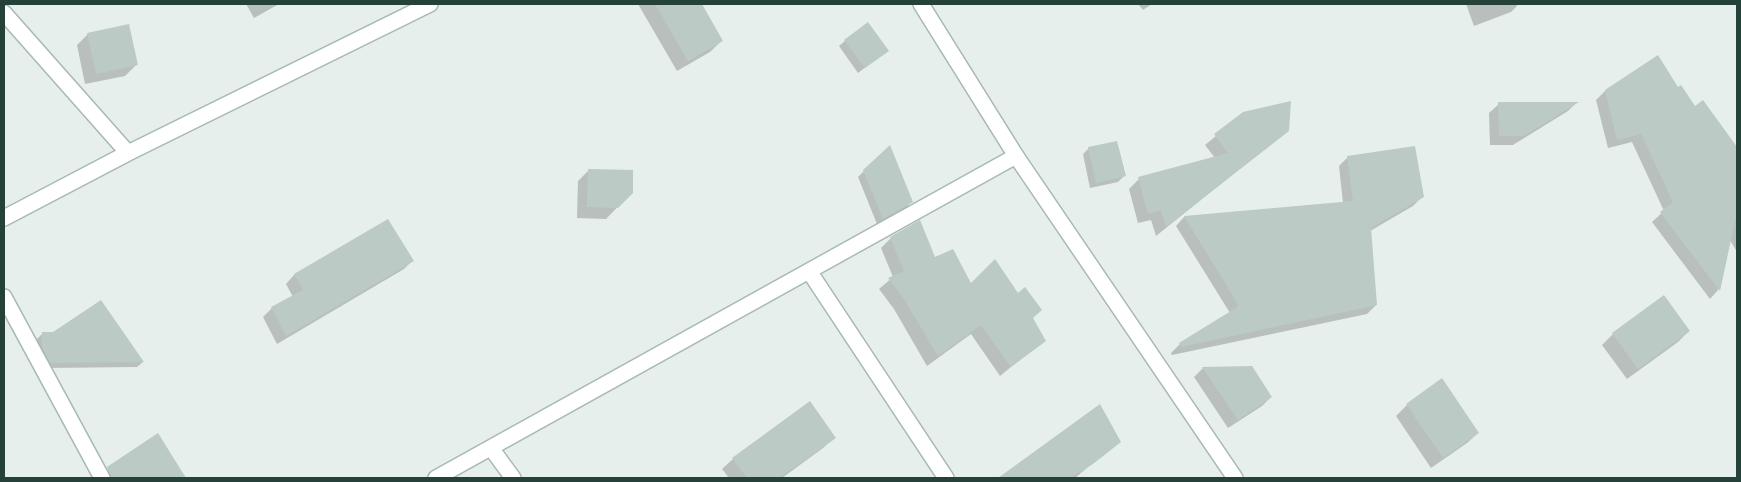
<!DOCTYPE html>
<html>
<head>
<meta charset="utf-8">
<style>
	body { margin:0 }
	#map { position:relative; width:1741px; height:482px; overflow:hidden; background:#e6efeb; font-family:Lato,sans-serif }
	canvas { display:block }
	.frame { position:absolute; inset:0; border:5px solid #24423a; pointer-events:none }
</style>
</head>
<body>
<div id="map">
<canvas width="1741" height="482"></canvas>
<div class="frame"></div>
</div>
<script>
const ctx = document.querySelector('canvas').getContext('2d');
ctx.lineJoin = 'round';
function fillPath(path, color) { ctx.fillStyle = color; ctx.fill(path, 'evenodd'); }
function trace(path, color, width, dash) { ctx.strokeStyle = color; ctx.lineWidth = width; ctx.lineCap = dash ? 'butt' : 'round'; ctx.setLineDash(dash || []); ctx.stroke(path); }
const shadow = new Path2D(`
	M246,4H279L254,18Z
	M638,4H700L721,41L710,52L677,71Z
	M1138,4H1152L1143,10Z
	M1466,4H1516L1517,6L1511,12L1474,26Z
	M88,34L136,65L125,76L85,84L77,45Z
	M845,41L887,51L858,73L839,46Z
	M1678,88L1695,107L1726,134L1737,152V252L1730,240L1718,290L1710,299L1652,222L1664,211L1632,142L1608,148L1596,100L1605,91Z
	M1576,103L1568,111L1513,145H1490L1489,113L1499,104Z
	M1244,113L1288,130L1156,236L1151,220L1138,223L1129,189L1139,179L1215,158L1205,145Z
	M1089,148L1124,176L1118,182L1090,188L1083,154Z
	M1347,158L1422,197L1413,206L1370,231L1376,305L1367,314L1172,355L1171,353L1180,344L1230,313L1176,226L1184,217L1343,203L1339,166Z
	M589,170L632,192L606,219L577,218L578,181Z
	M864,171L911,202L906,208L877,224L858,177Z
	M387,220L412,261L404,269L277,344L263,317L272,308L293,297L286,284L294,275Z
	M891,238L934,259L971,285L1032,319L1044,340L1000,376L971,334L927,366L894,309L879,289L893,277L881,248Z
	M1689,331L1678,342L1627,379L1602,345L1613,334Z
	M43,333L143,362L137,367L44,368L37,354V339Z
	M1203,368L1271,397L1262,406L1228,428L1194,377Z
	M1407,405L1478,433L1467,443L1431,468L1396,416Z
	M158,435L184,478H113L108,471L116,462Z
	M834,438L823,448L782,478H729L722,469L733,459Z
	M1119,441L1075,478H1003L1011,470Z`);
const building = new Path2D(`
	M655,4H702L723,41L688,61Z
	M868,22L889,51L865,68L844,40Z
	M129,24L138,65L96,74L87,33Z
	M1658,55L1678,87L1681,85L1695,106L1703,100L1737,147V212L1720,291L1660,212L1673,202L1641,134L1617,140L1605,90Z
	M1291,101L1289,131L1166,227L1161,210L1148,214L1138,177L1228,153L1214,134L1243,112Z
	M1498,102H1579L1524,136H1499Z
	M1117,141L1126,176L1096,183L1088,147Z
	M890,145L913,202L883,219L863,170Z
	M1415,146L1424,197L1371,228L1377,305L1181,347L1179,343L1239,306L1184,216L1353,201L1347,156Z
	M588,169L633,170V193L618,208L587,207Z
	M388,219L414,261L286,336L271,307L303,290L294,274Z
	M920,220L935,257L953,249L971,283L995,259L1018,293L1025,287L1042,310L1033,318L1046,341L1011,367L981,325L938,356L904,299L888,278L904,271L890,237Z
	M1664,295L1690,331L1638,369L1612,333Z
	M101,300L144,362L50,363L42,348V332H53Z
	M1252,366L1272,397L1238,420L1202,367Z
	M1442,378L1479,433L1443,458L1406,404Z
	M810,401L836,438L779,478H747L732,458Z
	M1100,404L1121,442L1093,464L1070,478H998Z
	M158,433L186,478H111L107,467Z`);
const service = new Path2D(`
	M809,271L946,478
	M4,297L102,478
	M491,448L513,478
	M436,478L1016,156`);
const minor = new Path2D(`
	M921,4L1016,156L1235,478
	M4,13L128,153
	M4,218L128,153L430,4`);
fillPath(shadow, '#0003');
fillPath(building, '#bbcac4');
trace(service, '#a8b8b2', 18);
trace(minor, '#a8b8b2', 18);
trace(service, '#fff', 15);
trace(minor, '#fff', 15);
</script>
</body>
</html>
